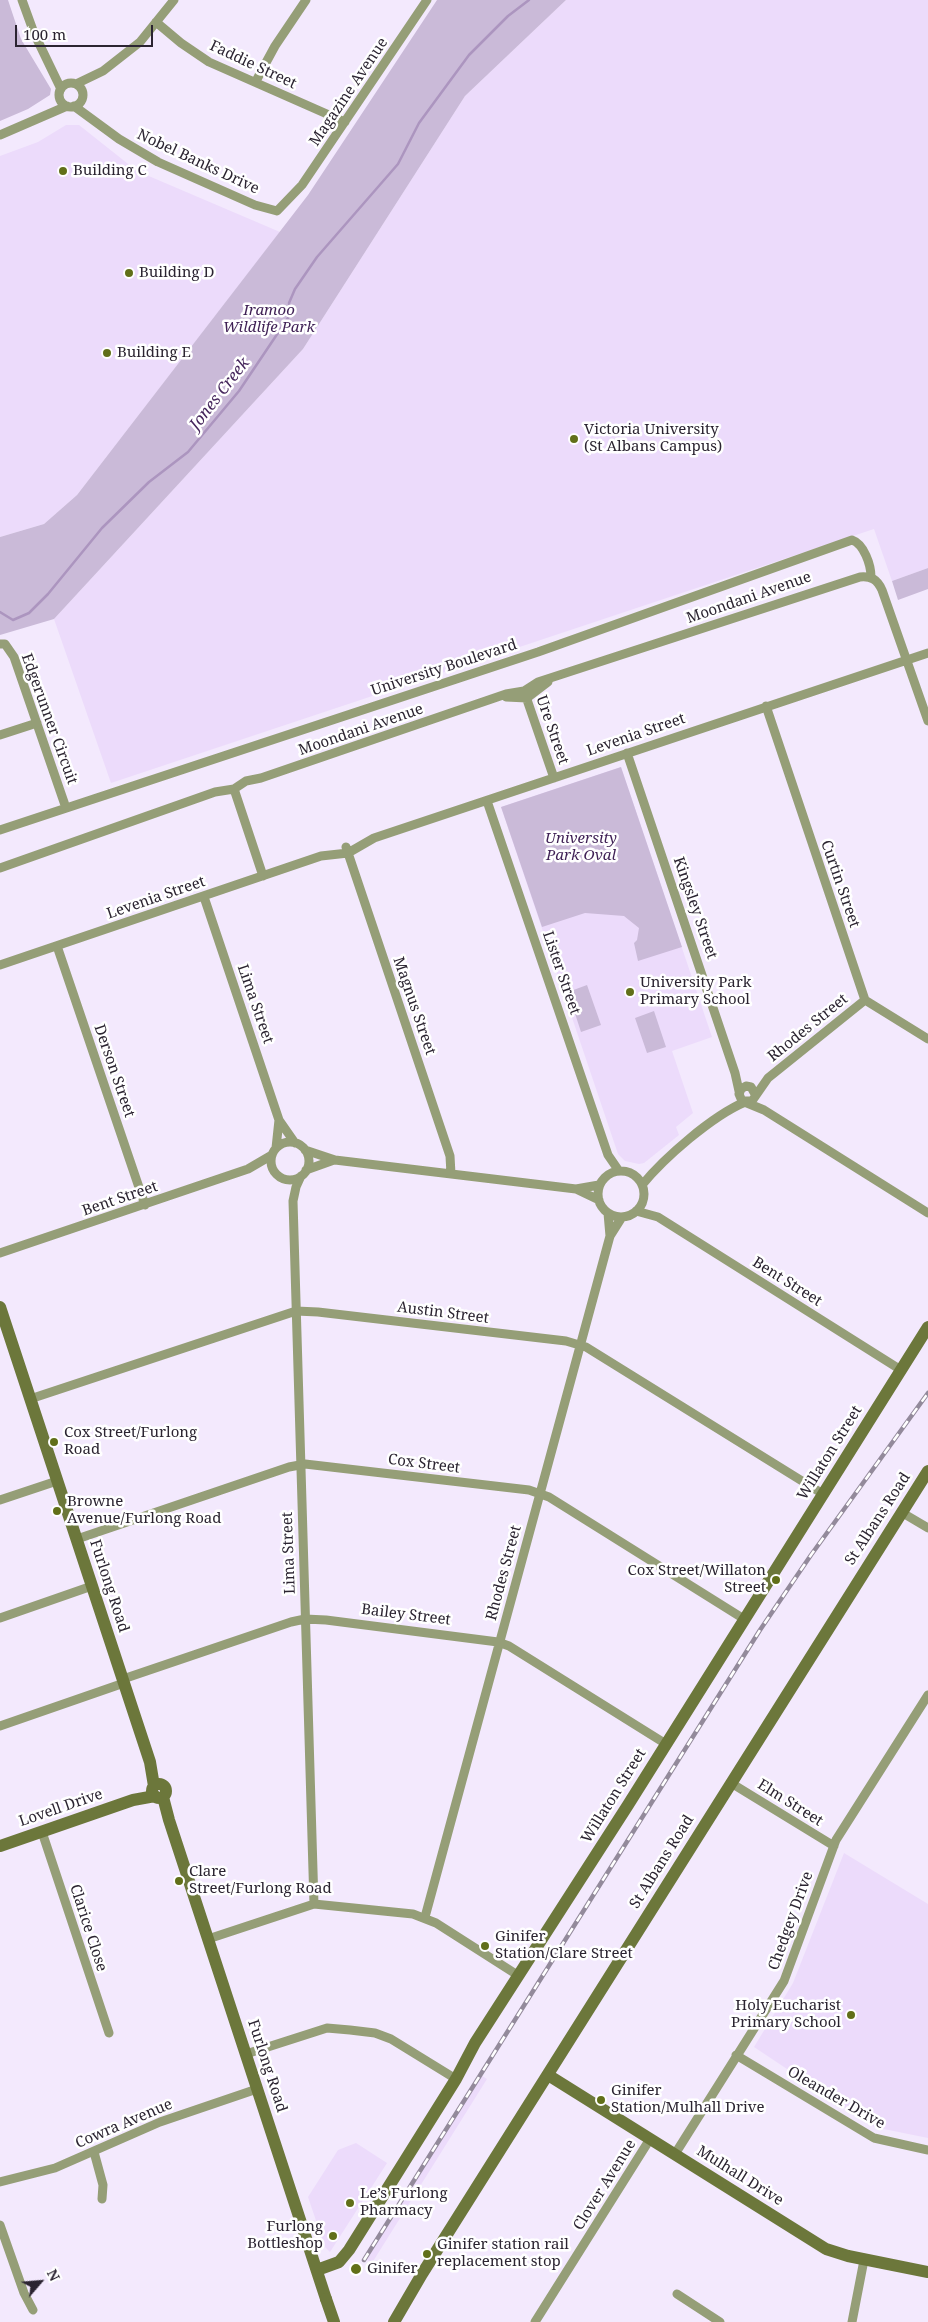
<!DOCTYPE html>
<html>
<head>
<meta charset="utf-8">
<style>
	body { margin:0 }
	#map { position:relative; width:928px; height:2322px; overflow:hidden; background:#f3e9fd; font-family:"Noto Serif",serif }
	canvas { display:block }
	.north { position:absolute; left:15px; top:2257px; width:50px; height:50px; -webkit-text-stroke:4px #fff; paint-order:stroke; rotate:63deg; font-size:14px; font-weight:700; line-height:20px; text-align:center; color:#2b2431 }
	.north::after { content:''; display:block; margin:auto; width:18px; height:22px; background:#2b2431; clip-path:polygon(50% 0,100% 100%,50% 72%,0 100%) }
	.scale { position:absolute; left:15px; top:25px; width:138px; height:22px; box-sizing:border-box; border:2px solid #2b2431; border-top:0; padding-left:6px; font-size:15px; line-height:18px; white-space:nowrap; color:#2b2431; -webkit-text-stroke:4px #fff; paint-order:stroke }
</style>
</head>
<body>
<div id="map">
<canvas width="928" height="2322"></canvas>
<div class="north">N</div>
<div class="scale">100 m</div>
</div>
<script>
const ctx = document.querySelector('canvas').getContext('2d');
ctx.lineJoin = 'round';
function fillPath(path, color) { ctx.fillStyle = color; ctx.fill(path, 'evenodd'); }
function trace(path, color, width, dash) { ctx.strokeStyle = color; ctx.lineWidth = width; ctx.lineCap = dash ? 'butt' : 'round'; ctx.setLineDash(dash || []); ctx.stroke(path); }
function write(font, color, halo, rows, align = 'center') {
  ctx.font = font + ' "Noto Serif",serif'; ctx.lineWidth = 5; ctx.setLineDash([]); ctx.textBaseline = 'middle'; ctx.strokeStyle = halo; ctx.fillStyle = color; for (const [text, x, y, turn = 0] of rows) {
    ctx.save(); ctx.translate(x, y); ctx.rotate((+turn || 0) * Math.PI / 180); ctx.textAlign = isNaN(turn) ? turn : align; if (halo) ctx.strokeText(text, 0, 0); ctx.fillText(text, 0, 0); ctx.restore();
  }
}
const built = new Path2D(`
	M566,0H928V568L892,581L874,529L111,783L54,619L303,349L465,96Z
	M66,125H79L137,171L280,232L77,495L44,524L0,537V156L38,142Z
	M621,767L712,1037L672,1051L693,1113L676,1127L679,1135L644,1163L639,1164L625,1161L618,1154L501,807Z
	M844,1853L928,1904V2138L874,2127L754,2047L793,1983Z
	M479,2074L487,2079L372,2263L363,2257Z
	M356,2143L387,2163L330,2252L325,2247L308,2197L338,2150Z`);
const green = new Path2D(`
	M0,0H8L21,39L51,89L50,95L28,109L0,121Z
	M437,0H566L465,96L303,349L54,619L0,635V537L44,524L77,495L308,195Z
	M928,568V589L898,600L892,581Z
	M621,767L682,947L638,961L634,943L637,940L639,928L624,916L585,913L542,927L501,807Z
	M587,985L601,1025L581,1032L568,992Z
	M654,1011L666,1047L647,1053L635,1018Z`);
const stream = new Path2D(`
	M0,612L13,620L29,613L48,594L102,528L149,482L188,452L239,391L290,315L289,303L295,289L317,257L398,164L419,123L469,55L508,16L529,0`);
const street = new Path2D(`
	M22,0L34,33L61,89
	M156,22L181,43L209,62L345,122
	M256,81L275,46L306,0
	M59 95a12 12 0 1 1 24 0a12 12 0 1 1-24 0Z
	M76,84L103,71L140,42L174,0
	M74,106L119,139L158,162L255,205L277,211L302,185L427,0
	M0,135L67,106
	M0,644H5L14,657L66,808
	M524,691L554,778
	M506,697L527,698L548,682
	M766,706L865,1000L928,1039
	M0,735L37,723
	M627,753L735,1073L739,1091
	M234,789L263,876
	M487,801L608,1155L619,1171
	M0,830L538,652L852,540C864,544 871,565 871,577
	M346,847L450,1156L451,1174
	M0,868L215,792L234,789L246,781L261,778L506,694L524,691L538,682L860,577C871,576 877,579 882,590L928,721
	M204,897L279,1120L295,1143
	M57,946L145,1205
	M0,965L321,856L348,853L374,838L928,653
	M755,1094L751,1087L746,1086L741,1089L739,1094L742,1101H752L768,1078L865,1000
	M747,1103L764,1110L928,1213
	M271 1161a19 19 0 1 1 38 0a19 19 0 1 1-38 0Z
	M276,1148L279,1120
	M305,1150L335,1160L576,1189L599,1185
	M306,1170L334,1160
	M598 1194a23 23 0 1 1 46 0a23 23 0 1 1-46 0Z
	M301,1176L296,1187L293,1201L314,1904
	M642,1185C664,1158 712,1116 745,1102
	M576,1189L599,1200
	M636,1211L658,1217L901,1370
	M608,1213L610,1236
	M0,1253L248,1169L272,1155
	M30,1399L296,1311L318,1312L566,1341L586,1347L823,1494
	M0,1500L57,1481
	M901,1512L928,1528
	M77,1539L289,1467L305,1464L529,1490L549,1497L744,1619
	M0,1618L92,1586
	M123,1679L291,1622L305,1619L326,1620L498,1642L509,1646L666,1744
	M0,1726L124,1683
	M731,1783L834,1846
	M42,1832L109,2033
	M425,1917L610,1236L622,1217
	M208,1939L314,1904L413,1914L436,1923L519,1976
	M246,2054L327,2028L350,2030L375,2033L391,2039L456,2079
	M736,2055L874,2138L928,2150
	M94,2152L103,2185L102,2199
	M675,2154L784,1981L836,1840L928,1695
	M0,2182L55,2168L160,2122L257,2089
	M0,2225L24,2293L33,2310
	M677,2294L720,2322
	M535,2322L650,2139
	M852,2322L864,2260`);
const secondary = new Path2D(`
	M0,1307L150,1762L154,1786
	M152 1791a7 7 0 1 1 14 0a7 7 0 1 1-14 0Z
	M163,1797L169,1820L326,2299
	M0,1846L133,1800L155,1796
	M548,2075L826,2249L848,2256L928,2272
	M317,2270L339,2262L349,2250L456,2079L475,2043L628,1805L928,1327
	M394,2322L422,2274L928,1471`);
const rail = new Path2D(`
	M364,2260L760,1630L811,1555L928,1393`);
const secondaryBridge = new Path2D(`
	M326,2299L334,2322`);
const markers = [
	[63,171,5,"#616f19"],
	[129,273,5,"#616f19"],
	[107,353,5,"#616f19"],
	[574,439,5,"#616f19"],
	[630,992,5,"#616f19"],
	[54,1442,5,"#616f19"],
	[57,1511,5,"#616f19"],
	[776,1580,5,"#616f19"],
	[179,1881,5,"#616f19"],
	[485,1946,5,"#616f19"],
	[851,2015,5,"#616f19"],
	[601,2100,5,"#616f19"],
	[350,2203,5,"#616f19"],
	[333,2236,5,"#616f19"],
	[427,2254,5,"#616f19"],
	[356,2269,6,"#616f19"]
];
const streetNames = [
	["Faddie Street",253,65,25],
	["Magazine Avenue",349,92,-56],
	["Nobel Banks Drive",198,162,25],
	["Moondani Avenue",749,598,-19],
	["University Boulevard",444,668,-18],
	["Edgerunner Circuit",49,719,70],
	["Moondani Avenue",361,730,-19],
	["Ure Street",552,730,71],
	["Levenia Street",636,735,-19],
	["Curtin Street",840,884,71],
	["Levenia Street",156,898,-19],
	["Kingsley Street",695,908,71],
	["Lister Street",561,973,71],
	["Lima Street",255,1004,71],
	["Magnus Street",414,1006,71],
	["Rhodes Street",808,1028,-39],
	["Derson Street",114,1071,71],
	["Bent Street",120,1199,-19],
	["Bent Street",787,1282,32],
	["Austin Street",443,1313,7],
	["Willaton Street",830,1453,-58],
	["Cox Street",424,1464,7],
	["St Albans Road",878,1519,-57],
	["Lima Street",289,1553,-92],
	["Rhodes Street",504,1573,-75],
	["Furlong Road",109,1586,72],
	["Bailey Street",406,1615,7],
	["Willaton Street",614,1796,-58],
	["Elm Street",790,1803,32],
	["Lovell Drive",61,1808,-19],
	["St Albans Road",662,1862,-58],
	["Chedgey Drive",791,1921,-70],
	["Clarice Close",88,1928,72],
	["Furlong Road",267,2066,72],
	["Oleander Drive",836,2098,30],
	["Cowra Avenue",124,2124,-23],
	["Mulhall Drive",740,2176,32],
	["Clover Avenue",605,2185,-58]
];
const poiNames = [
	["Building C",73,171],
	["Building D",139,273],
	["Building E",117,353],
	["Victoria University",584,430],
	["(St Albans Campus)",584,447],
	["University Park",640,983],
	["Primary School",640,1000],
	["Cox Street/Furlong",64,1433],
	["Road",64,1450],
	["Browne",67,1502],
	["Avenue/Furlong Road",67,1519],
	["Cox Street/Willaton",766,1571,"right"],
	["Street",766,1588,"right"],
	["Clare",189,1872],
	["Street/Furlong Road",189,1889],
	["Ginifer",495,1937],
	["Station/Clare Street",495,1954],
	["Holy Eucharist",841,2006,"right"],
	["Primary School",841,2023,"right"],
	["Ginifer",611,2091],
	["Station/Mulhall Drive",611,2108],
	["Le’s Furlong",360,2194],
	["Pharmacy",360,2211],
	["Furlong",323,2227,"right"],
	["Bottleshop",323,2244,"right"],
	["Ginifer station rail",437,2245],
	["replacement stop",437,2262],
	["Ginifer",367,2269]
];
const parkNames = [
	["Iramoo",269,311],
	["Wildlife Park",269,328],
	["University",581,839],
	["Park Oval",581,856]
];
const waterNames = [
	["Jones Creek",220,394,-52]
];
fillPath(built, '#ecdbfb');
fillPath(green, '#cabad8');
trace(stream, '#ac95bf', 2.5);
trace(street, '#959e77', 9);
trace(secondary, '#6c773b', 12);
trace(rail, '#938a9b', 4.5);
trace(rail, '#fff', 2.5, [8]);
trace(secondaryBridge, '#6c773b', 12);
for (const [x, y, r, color] of markers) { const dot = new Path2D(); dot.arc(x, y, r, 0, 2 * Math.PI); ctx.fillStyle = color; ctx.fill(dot); trace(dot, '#fff', 2); }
write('15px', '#2b2431', '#fff', streetNames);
write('15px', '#2b2431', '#fff', poiNames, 'left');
write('italic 15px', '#3e1f54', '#fff', parkNames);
write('italic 16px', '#45265c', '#fff', waterNames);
</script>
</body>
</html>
